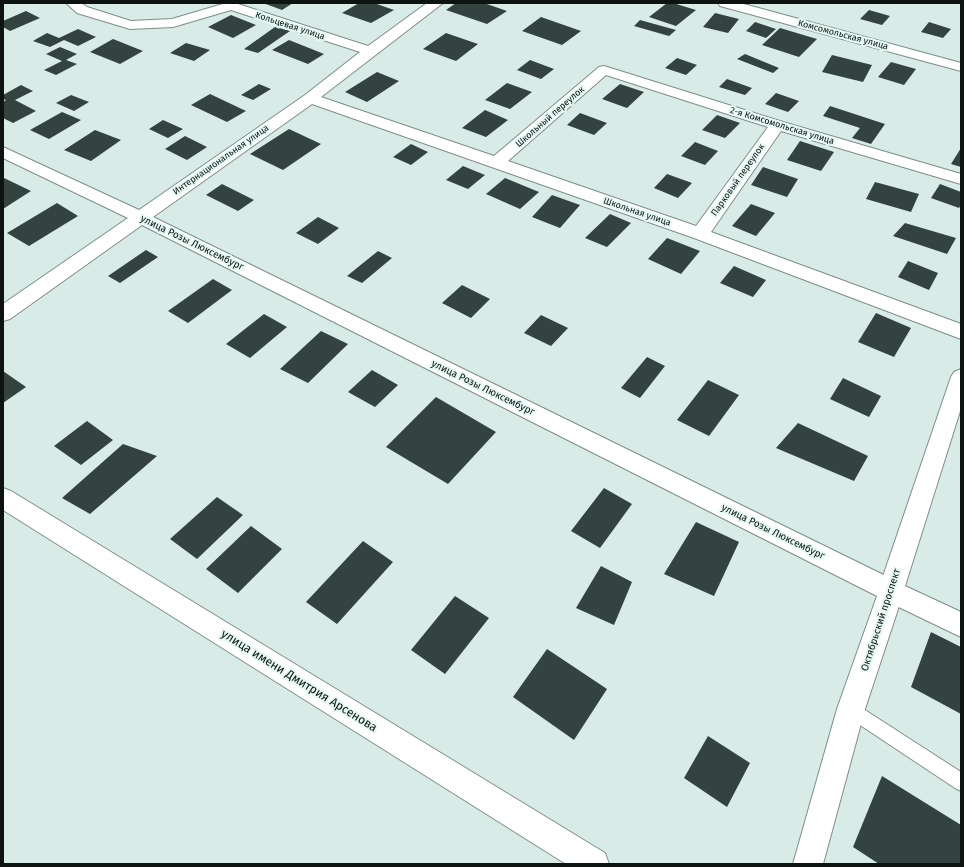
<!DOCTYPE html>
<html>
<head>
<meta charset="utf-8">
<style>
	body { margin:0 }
	#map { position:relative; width:964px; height:867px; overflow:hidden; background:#d8ebe6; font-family:"Fira Sans",sans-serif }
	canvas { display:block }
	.frame { position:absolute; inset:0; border:4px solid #0c1311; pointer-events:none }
</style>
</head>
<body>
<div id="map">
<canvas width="964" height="867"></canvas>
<div class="frame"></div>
</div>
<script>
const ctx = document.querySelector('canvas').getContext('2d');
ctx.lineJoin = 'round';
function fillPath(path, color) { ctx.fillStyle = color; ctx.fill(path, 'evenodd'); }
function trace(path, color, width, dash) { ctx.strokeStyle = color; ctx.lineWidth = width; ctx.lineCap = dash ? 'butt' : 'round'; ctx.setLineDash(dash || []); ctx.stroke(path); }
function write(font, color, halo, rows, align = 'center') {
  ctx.font = font + ' "Fira Sans",sans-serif'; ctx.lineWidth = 4; ctx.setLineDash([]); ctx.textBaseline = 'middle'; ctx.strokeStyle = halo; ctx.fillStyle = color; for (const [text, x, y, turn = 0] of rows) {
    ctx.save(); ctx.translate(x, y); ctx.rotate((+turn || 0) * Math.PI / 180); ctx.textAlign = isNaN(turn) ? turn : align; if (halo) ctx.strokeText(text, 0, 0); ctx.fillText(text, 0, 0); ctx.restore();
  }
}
const building = new Path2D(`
	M263,3H293L282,10Z
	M359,3H374L394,10L371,23L342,13Z
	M456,3H484L507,11L487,24L446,10Z
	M667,3H673L696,10L676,26L649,17Z
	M869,10L890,16L882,25L860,19Z
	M26,11L40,18L10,31L3,27V21Z
	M715,13L739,19L728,33L703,27Z
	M231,15L256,25L233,38L208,27Z
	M541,17L581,31L562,45L522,31Z
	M640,20L676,30L669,36L634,26Z
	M755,22L776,29L766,38L746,31Z
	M929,22L951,29L943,38L921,32Z
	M275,27L290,31L258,53L244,49Z
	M780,28L817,39L799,57L762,45Z
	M78,29L96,37L78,46L64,40L50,47L33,41L47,33L59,38Z
	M446,33L478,44L456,61L423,49Z
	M113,39L143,51L120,64L90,52Z
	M289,40L324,54L308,64L272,50Z
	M186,43L210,50L194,61L170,53Z
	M60,47L77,54L66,60L77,64L56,75L44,70L62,61L46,54Z
	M745,54L779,68L773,73L737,59Z
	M832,55L872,65L863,82L822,72Z
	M677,58L697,65L686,75L665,68Z
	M530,60L554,69L541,79L517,70Z
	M891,62L916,69L904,85L878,77Z
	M377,72L399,81L367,102L345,92Z
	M727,79L752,88L745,95L719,87Z
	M507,83L532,92L510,109L485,100Z
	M259,84L271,89L253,100L241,95Z
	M620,84L644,92L627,108L602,99Z
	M21,85L33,91L15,100L36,111L13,123L3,118V102L6,100L3,99V95Z
	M776,93L799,101L788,112L765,104Z
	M210,94L246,111L227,122L191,105Z
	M71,95L89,102L74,111L56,103Z
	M830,106L885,124L871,144L852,138L860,128L823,116Z
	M485,110L508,120L486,137L462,128Z
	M62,112L81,120L49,139L30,130Z
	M580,113L607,123L594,135L567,125Z
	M717,115L740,123L725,138L702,130Z
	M163,120L183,129L168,138L149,129Z
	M289,129L321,144L283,170L250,154Z
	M95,130L121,140L91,161L64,150Z
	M185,136L207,147L187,160L165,149Z
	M800,141L834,152L821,171L787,160Z
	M695,142L718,151L705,165L681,156Z
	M411,144L428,152L411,165L393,157Z
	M961,148V167L951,164Z
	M463,166L485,175L468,189L446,180Z
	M763,167L798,179L787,197L751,185Z
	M667,174L692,183L678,198L654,188Z
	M4,178L31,191L3,209V179Z
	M505,178L539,192L520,209L486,194Z
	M875,182L919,194L911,212L866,199Z
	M222,184L254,200L238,211L206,195Z
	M940,184L961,192V205L959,208L931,198Z
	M552,195L580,205L560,228L532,217Z
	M57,203L78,216L29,246L7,233Z
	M751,204L775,213L756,236L732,226Z
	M610,214L631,223L607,247L585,238Z
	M318,217L339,228L318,244L296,233Z
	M905,223L956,238L947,254L893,236Z
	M667,238L700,251L681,274L648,259Z
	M146,250L158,257L120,283L108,276Z
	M378,251L392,258L362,283L347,276Z
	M908,261L938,273L929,290L898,277Z
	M734,266L766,280L753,297L720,283Z
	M213,279L232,290L188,323L168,311Z
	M462,285L490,299L471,318L442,303Z
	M876,313L911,328L894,357L858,342Z
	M264,314L287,327L250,358L226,344Z
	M541,315L568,328L551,346L524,333Z
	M321,331L348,344L308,383L280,369Z
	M647,357L665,366L640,398L621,388Z
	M372,370L398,385L375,407L348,392Z
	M3,371L26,387L3,403Z
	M843,378L881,396L869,417L830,399Z
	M708,380L739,395L709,436L677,420Z
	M436,397L496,432L448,484L386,447Z
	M87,421L113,440L81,465L54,446Z
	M798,423L868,456L854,481L776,448Z
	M123,444L157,456L90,514L62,498Z
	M604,488L632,504L600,548L571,531Z
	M217,497L243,515L197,559L170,539Z
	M696,522L739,542L714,596L664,574Z
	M251,526L282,549L238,593L206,569Z
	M363,541L393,562L337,624L306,602Z
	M601,566L632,582L614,625L576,608Z
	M455,596L489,618L445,674L411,650Z
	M931,632L961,647V714L911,687Z
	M547,649L607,689L574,740L513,697Z
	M708,736L750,763L727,807L684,778Z
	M882,776L961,825V864H879L853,847Z`);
const lane = new Path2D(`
	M851,701L961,772V791L955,788L845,715L843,709L845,703Z`);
const street = new Path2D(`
	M66,3H81L87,7L131,21L172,19L226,3H235L368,46L427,3H443L321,97L494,156L599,67L604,66L783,122L961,174V184L781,131L711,232L961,324V339L694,238L312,104L153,217L900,583L904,591L865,709L823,864H793L837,709L877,596L142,225L10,319L3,321V304L128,218L3,158V147L139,210L305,95L360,52L231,10L173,27L130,29L77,13ZM606,75L768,127L696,226L508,161Z
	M718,3H740L961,63V71L720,6Z
	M3,488L11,491L605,853L609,864H566L3,510Z`);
const secondary = new Path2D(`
	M961,369V408L905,586L961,612V637L882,599L878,591L951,377L954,372Z`);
const farStreetnames = [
	["Кольцевая улица",290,26,18],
	["Комсомольская улица",843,35,15],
	["Школьный переулок",550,117,-41],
	["2-я Комсомольская улица",782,126,17],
	["Интернациональная улица",221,160,-35],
	["Парковый переулок",738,180,-55],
	["Школьная улица",637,212,19]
];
const streetNames = [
	["улица Розы Люксембург",192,243,26],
	["улица Розы Люксембург",483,388,26],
	["улица Розы Люксембург",773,532,26],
	["Октябрьский проспект",881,620,-72]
];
const nearStreetnames = [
	["улица имени Дмитрия Арсенова",299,681,32]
];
fillPath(building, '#344340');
trace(lane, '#7d8e8a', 2);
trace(street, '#7d8e8a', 2);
trace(secondary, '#7d8e8a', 2);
fillPath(lane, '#fff');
fillPath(street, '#fff');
fillPath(secondary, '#fff');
write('9px', '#0c1311', '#e5f8f3', farStreetnames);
write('10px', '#0c1311', '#e5f8f3', streetNames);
write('12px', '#0c1311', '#e5f8f3', nearStreetnames);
</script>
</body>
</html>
